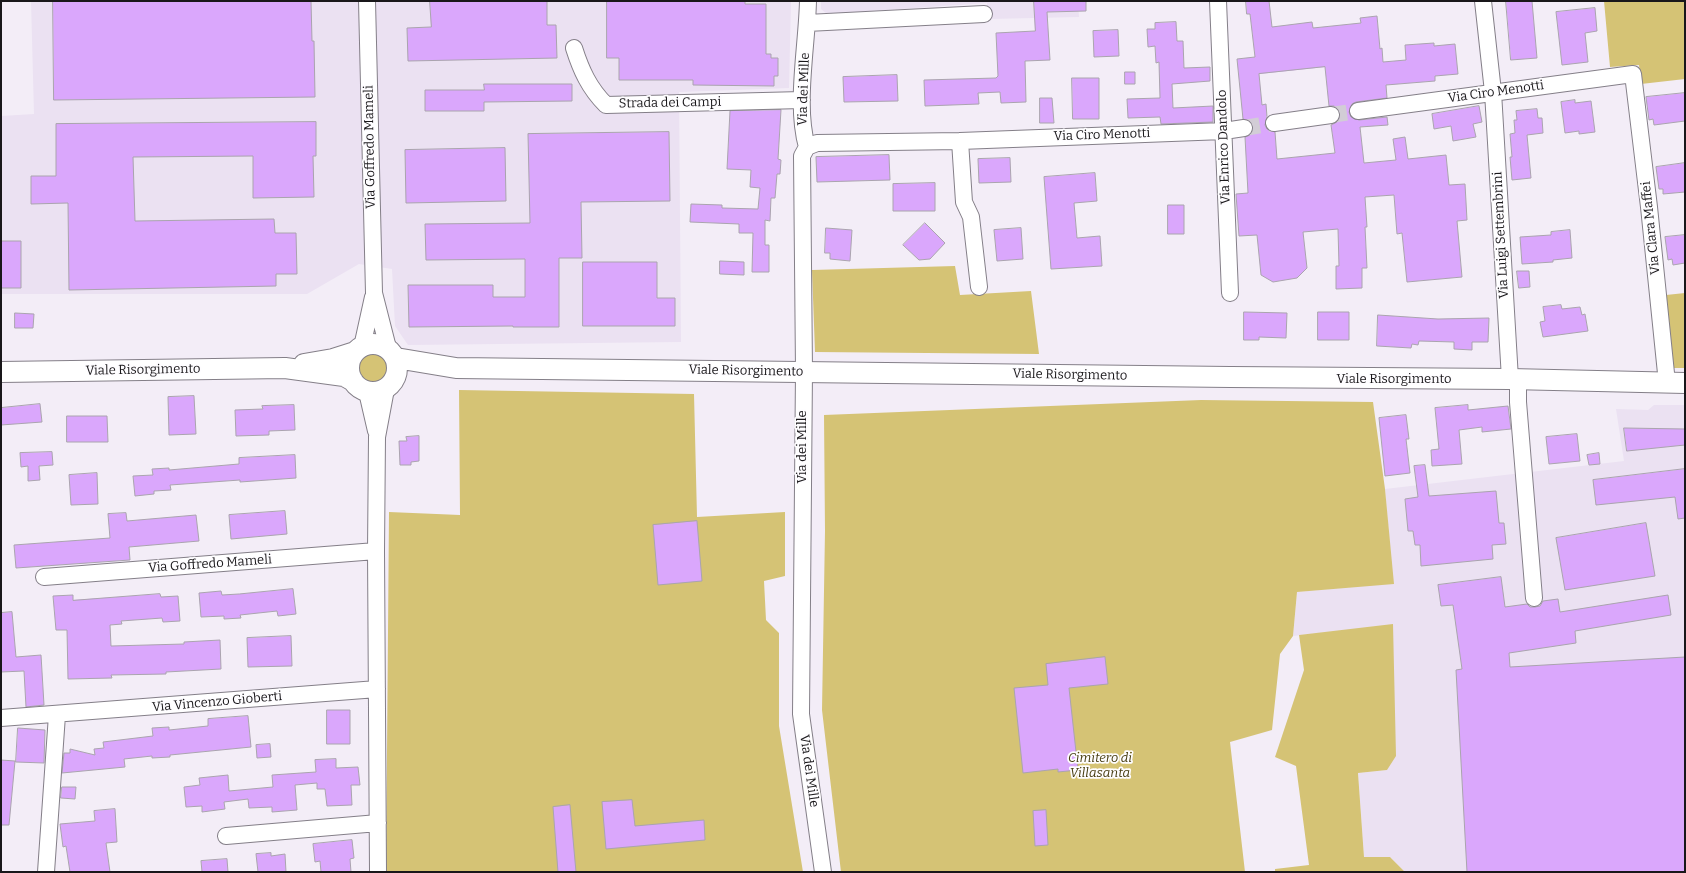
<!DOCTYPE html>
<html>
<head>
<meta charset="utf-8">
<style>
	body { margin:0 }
	#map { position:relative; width:1686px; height:873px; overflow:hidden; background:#f3edf7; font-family:Bitter,serif }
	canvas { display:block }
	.frame { position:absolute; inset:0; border:2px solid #19171a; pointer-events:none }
</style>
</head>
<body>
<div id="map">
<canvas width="1686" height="873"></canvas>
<div class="frame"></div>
</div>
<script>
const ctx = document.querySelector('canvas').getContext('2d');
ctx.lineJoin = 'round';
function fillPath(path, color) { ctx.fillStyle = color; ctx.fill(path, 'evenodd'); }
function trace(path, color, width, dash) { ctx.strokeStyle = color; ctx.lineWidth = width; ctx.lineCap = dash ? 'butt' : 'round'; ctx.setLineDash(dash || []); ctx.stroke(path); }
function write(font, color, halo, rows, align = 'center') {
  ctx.font = font + ' Bitter,serif'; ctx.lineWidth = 3.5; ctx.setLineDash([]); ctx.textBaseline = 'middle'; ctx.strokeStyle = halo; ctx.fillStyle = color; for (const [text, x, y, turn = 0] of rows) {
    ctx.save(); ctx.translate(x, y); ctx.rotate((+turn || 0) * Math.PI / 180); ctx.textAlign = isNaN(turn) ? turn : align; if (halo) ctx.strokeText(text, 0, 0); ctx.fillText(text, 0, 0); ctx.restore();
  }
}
const built = new Path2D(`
	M31,1H791L789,88L679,92L681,342L408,345L395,326L392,269L359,264L307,294H1V116L34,114Z
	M821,1H1078L1079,17L989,19L987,3L827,14L821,9Z
	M1654,405H1685V872H1434L1433,871L1405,872L1390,857H1364L1358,773L1387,770L1393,625L1293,636L1297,592L1393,583L1385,489L1624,461L1616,409L1648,410Z`);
const green = new Path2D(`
	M1604,1H1685V79L1641,84L1639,65L1610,67Z
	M955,266L960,295L1031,291L1039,354L815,352L812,270Z
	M1685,293V368H1673L1666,295Z
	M359 367a16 16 0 1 1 32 0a16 16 0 1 1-32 0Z
	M459,390L694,394L697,517L785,512V576L764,581L766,620L779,633V726L803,872H386L389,512L460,515Z
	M1201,400L1373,402L1385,489L1394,584L1297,592L1293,636L1280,654L1272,730L1230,742L1245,872H841L822,710L825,531L824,415Z
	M1393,624L1396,756L1387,770L1358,773L1364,857H1390L1405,872H1275V869L1309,865L1296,766L1275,757L1304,670L1299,635Z`);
const building = new Path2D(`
	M53,1H311L312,41H314L315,97L54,100Z
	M430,1H547V25H556L557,58L408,61L407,28L431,27Z
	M607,1H745V4H766V54H771V58H778V76H774V86L693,85V80H619V58H607Z
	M1034,1H1086V11L1047,12L1050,60L1025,61L1026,102L1001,103L1000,92L978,93L979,104L925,106L924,80L996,78L998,76L996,33L1035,31Z
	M1246,1H1269L1272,27L1312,22L1313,28L1361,23L1360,18L1377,16L1380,49L1382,48L1383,62L1406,60L1405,45L1434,43V46L1455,44L1458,74L1435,76V81L1386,85L1387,98L1356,102L1352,104L1349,112L1351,117L1359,120L1387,117L1388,125L1360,127L1364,163L1396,160L1393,139L1405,137L1408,159L1446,155L1449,185L1465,184L1467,220L1457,221L1462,277L1407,282L1402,233L1397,234L1394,195L1365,197L1367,227H1365L1367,268H1362V288L1336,289V266H1339L1338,229L1303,232L1307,268L1297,278L1273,282L1261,275L1257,235L1239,236L1236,194L1248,193L1245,137L1250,135L1253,127L1251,122L1243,119L1237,59L1255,57L1250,14H1247ZM1325,67L1329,106H1334L1338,109L1340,114L1337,122L1331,125L1335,153L1277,159L1275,132L1267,129L1265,125L1267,117L1266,104L1262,105L1259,74Z
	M1506,1H1532L1537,58L1511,60Z
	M1595,8L1597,31L1585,33L1588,62L1562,65L1556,12Z
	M1176,22L1177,41H1183L1184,68L1210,67V81L1172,84L1173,108L1213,106V122L1161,124L1160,117L1128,118L1127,99L1160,98L1159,62L1156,63L1155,46L1148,47L1147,29H1155V23Z
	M1118,30L1119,56L1094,57L1093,31Z
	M1125,72H1135V84H1125Z
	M897,75L898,101L844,102L843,77Z
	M1072,78H1099V119H1073Z
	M484,84H572V101L484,102V111H425V90H484Z
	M1685,93V121L1654,125L1653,119L1649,120L1646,97Z
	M1040,98H1052L1054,123H1040Z
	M1575,100V103L1591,101L1595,132L1579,134V131L1565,133L1561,102Z
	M1479,106L1482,122L1473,124L1476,137L1453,141L1451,126L1434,129L1432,114Z
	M1537,109L1538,118H1542L1543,133L1527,135L1531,178L1512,180L1510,157H1512L1510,134L1515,133L1514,120H1517L1516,111Z
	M781,110L778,159L781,160L780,174H777L775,198H771L770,221L765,220V245H769V272H752L753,233H739V224L690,222L691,204L722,205V208L758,209L760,188L750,187L751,170L727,169L730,111Z
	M316,122V156H313L314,197L253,198V156L133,157L135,221L274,219L275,233H296L297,274H276V286L69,290L68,203L31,204V176H56V124Z
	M669,132L670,201L581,202L582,258H559V327H513V326L409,327L408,285H493V297H525V259L426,260L425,224L530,223L528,134Z
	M505,148L506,201L406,203L405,150Z
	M889,155L890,180L817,182L816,157Z
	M1010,158L1011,182L979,183L978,159Z
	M1685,163V192L1663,194V189H1659L1656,167Z
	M1095,173L1097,201L1074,203L1077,238L1100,236L1102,266L1051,269L1044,177Z
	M935,183V211H893V184Z
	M1168,205H1184V234H1168Z
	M925,223L945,243L930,259L919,260L903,245Z
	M826,228L852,230L850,261L830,259V253H825Z
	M1021,228L1023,259L997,261L994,230Z
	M1570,230L1572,258L1553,260V262L1522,264L1520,237L1551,235V232Z
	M1685,235V263L1673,265L1672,259L1668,260L1665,237Z
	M1,241H21V288H1Z
	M720,261L744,262V275L720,274Z
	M583,262H657V298H675V326H583Z
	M1517,271H1529L1530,287L1519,288Z
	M1561,305L1562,309L1580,307L1582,315L1585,314L1588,331L1543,337L1540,322L1545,321L1543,307Z
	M1244,312L1287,313L1286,338L1259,337V340H1244Z
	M1318,312H1349V340H1318Z
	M15,313L34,314L33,328H15Z
	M1378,315L1438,319L1489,318L1488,342H1472V350L1454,349V342L1419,341L1418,345L1412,344L1411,348L1377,346Z
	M194,396L196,434L169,435L168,397Z
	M40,404L42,422L1,425V408Z
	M294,405L295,430L269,431V435L236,436L235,410L263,409L262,406Z
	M1468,405V410L1508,406L1511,429L1482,432V427L1459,430L1462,464L1432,466L1431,450L1439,449L1435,408Z
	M1406,415L1409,439H1406L1410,473L1385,476L1379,418Z
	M67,416H107L108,442H67Z
	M1624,428L1685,429V445L1627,451Z
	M1577,434L1580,461L1549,464L1546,437Z
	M419,436V461L411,462V465H400L399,441H407L406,437Z
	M52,452L53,465L39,466L40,480L28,481V466L21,467L20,453Z
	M1599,453L1600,464L1589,465L1587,455Z
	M295,455L296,478L240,482V480L170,485L171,490L154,491V494L135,496L133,476L153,475L152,469L169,468V470L239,464V458Z
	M1425,465L1429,496L1496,491L1499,523H1504L1506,544L1492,545L1493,559L1421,566L1420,545H1415L1413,531H1408L1405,499L1418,497L1414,466Z
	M1685,469V518L1678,519L1675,497L1596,505L1593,480Z
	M97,473L98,504L71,505L69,475Z
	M285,511L287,534L231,539L229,515Z
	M126,513L127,521L196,515L199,541L129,547L130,560L16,568L14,545L110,538L108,514Z
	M697,521L702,581L658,585L653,525Z
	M1646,523L1655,576L1565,590L1556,538Z
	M1501,577L1505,607L1527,604L1530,607H1535L1540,606L1543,601L1558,599L1560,612L1668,595L1671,615L1575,631L1576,643L1509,653L1510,667L1685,657V872H1467L1456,670L1462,669L1453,605L1441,606L1438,585Z
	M293,589L296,614L278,616L277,611L240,615L241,618L224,619V616L201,617L199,593L221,591L222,595L239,594Z
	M160,594L161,597L178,596L180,621L163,622L162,618L121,621L122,624L110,625L111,646L184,644V642L220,640L221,669L166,672V674L111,675L112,678L68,679L67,630H56L53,596L73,595V600Z
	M12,612L16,657L41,655L44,705L26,707L24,671L1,672V613Z
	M291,636L292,666L248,667L247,638Z
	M1105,657L1108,684L1069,688L1078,770L1058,772V769L1023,773L1014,688L1048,685L1046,664Z
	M327,710H350V744H327Z
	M248,716L251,747L170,755V757L152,758V756L124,759L125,767L62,773L64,753H70V749L95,755L94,749L104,748L103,742L153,736L152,728L169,727V730L208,726V719Z
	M18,728L45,730L44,763L16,762Z
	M270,744L271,757L257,758L256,745Z
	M336,759V768L358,767L360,785H351L352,805L327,806L325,789H317V783L295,785L297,810L272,812V807L249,808L248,799L224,802L225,809L202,812V806L186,807L184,787L200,785L199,778L228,775L229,791L273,787L272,775L316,772L315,760Z
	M1,760L15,761L9,825H1Z
	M62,787H76L75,799L61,798Z
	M632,800L635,826L704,820L705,840L606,849L602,802Z
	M570,805L576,872H558L553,807Z
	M115,809L117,842L106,843L110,872H70L66,846L63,847L60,824L95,821L94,811Z
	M1046,810L1048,845L1035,846L1033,811Z
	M352,840L354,858L350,859L351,872H321L320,861L315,862L313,844Z
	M271,853V856L285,854L286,872H258L256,854Z
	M227,859L228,872H202L201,861Z`);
const minorTunnel = new Path2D(`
	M1331,115L1358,111
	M1244,128L1274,123`);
const minor = new Path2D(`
	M367,1L374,293L388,348
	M808,1C807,46 795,105 807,147L802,156L804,371L801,714L823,872
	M1218,1L1230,293
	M1483,1L1493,92L1510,379
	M807,23L984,14
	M574,48C581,70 589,88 606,105L802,100
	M1358,111L1633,74L1649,207L1667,383
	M1274,123L1331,115
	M960,141L964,202L971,217L979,287
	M807,147L817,143L960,141L1224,131L1244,128
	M362,347L373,297
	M1518,380V402L1534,598
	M367,392L376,431
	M44,577L376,551
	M1,718L377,689
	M226,836L378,823
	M46,872L57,715
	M378,872L376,551L377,437L386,389`);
const tertiary = new Path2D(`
	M349 368a24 24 0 1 1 48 0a24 24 0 1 1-48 0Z
	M396,358L456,368L1230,377L1510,379L1685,383
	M304,364L333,359L355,352
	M1,372L285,368L344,376L353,381`);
const streetNames = [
	["Via dei Mille",804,89,-88],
	["Via Ciro Menotti",1496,92,-8],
	["Strada dei Campi",670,103,-1],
	["Via Ciro Menotti",1102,135,-2],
	["Via Goffredo Mameli",370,147,-91],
	["Via Enrico Dandolo",1224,147,-92],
	["Via Clara Maffei",1651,228,-96],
	["Via Luigi Settembrini",1501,235,-93],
	["Viale Risorgimento",143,370,-1],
	["Viale Risorgimento",746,371,1],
	["Viale Risorgimento",1070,375,1],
	["Viale Risorgimento",1394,379],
	["Via dei Mille",802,447,-90],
	["Via Goffredo Mameli",210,564,-4],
	["Via Vincenzo Gioberti",217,702,-5],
	["Via dei Mille",809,771,82]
];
const parkNames = [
	["Cimitero di",1100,758],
	["Villasanta",1100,773]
];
fillPath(built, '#ebe1f2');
fillPath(green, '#d5c375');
fillPath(building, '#daa7fc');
trace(building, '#aaa4ae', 1);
trace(minorTunnel, '#d2cdd6', 16, [16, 8]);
trace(minor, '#847f88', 18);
trace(tertiary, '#847f88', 22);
trace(minor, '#fff', 16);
trace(tertiary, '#fff', 20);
write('13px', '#19171a', '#fefdff', streetNames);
write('italic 13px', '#473d11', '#fefdff', parkNames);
</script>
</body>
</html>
